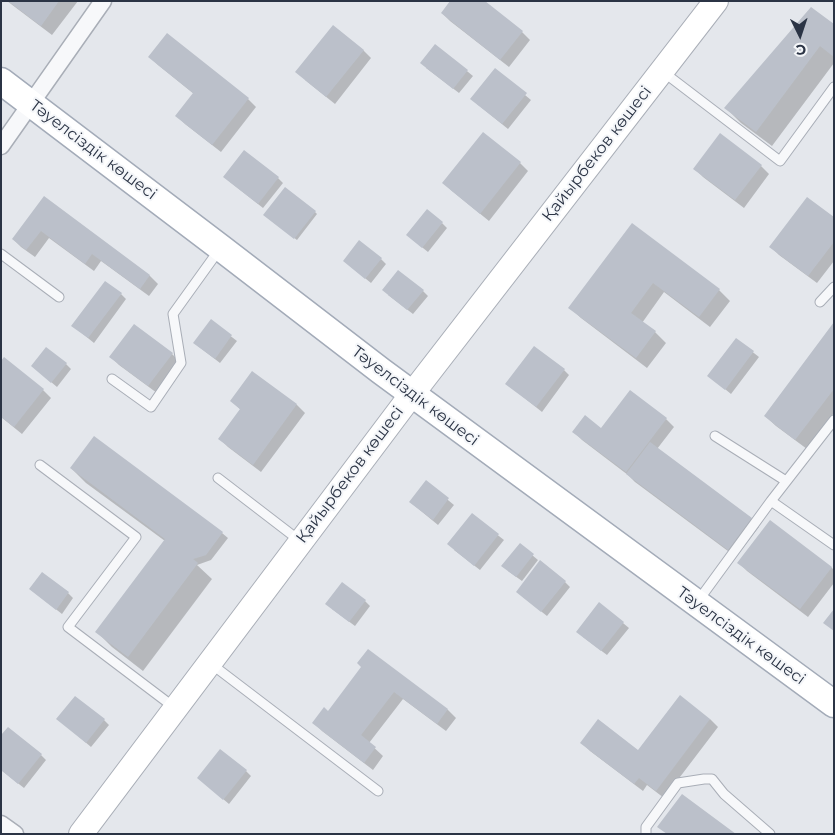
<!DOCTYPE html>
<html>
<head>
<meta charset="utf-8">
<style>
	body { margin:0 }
	#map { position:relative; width:835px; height:835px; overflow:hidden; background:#e4e7ec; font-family:Montserrat,sans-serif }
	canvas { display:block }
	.frame { position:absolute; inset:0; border:2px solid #2b3445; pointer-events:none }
	.north { position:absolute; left:775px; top:10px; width:50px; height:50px; -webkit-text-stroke:4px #f4f6f9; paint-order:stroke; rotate:176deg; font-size:14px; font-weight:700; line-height:20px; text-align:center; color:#2b3445 }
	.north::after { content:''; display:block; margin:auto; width:18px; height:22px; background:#2b3445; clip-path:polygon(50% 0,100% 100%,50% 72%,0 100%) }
</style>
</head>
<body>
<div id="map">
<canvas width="835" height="835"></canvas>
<div class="frame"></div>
<div class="north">С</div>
</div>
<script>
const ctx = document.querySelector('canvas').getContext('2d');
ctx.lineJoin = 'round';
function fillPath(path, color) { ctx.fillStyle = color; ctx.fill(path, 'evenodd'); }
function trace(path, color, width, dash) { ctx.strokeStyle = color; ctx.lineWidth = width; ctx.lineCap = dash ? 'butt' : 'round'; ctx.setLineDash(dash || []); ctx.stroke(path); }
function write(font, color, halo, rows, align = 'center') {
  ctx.font = font + ' Montserrat,sans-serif'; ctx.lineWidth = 4; ctx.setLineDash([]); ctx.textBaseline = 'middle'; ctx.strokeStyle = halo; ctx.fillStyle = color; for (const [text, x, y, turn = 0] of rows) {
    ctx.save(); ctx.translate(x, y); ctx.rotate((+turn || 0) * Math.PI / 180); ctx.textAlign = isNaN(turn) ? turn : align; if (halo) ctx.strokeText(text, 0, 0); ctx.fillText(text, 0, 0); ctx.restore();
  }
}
const shadow = new Path2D(`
	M7,1H78L52,35Z
	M483,1L522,32L530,40L509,67L450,21L442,13Z
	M834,24V63L772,146L741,123L726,108Z
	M167,35L248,99L256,107L221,152L185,124L177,116L194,94L158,65L150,57Z
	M435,45L473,76L459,93L426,68Z
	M363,50L371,58L335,104L305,80Z
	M495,70L531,100L508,129L477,104Z
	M483,134L520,163L528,171L489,221L452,191L444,183Z
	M720,135L761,166L769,174L744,208L703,177L695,169Z
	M278,178L283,183L263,208L230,182Z
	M44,198L150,276L158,284L149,296L101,261L94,271L49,238L35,257L21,247L13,239Z
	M315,212L317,214L297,240L267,217Z
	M834,219V261L817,283L779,255L771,247Z
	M442,223L447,228L428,252L413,240Z
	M632,225L719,290L730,301L710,327L664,292L642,323L655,332L666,343L647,368L581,318L570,308Z
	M381,259L386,264L371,283L350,266Z
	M423,291L428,296L413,314L388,295Z
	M121,294L126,299L94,343L73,326Z
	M211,321L237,341L220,363L194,343Z
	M834,325V413L807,449L776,426L765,416Z
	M736,339L759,357L731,394L709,376Z
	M172,354L180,362L157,393L119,365L111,357Z
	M1,363L43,390L51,398L22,434L1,417Z
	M66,364L71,369L57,387L38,371Z
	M564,370L569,375L542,412L507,384Z
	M252,373L297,405L305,413L261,472L228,447L220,439L241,410L231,401Z
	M666,419L674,427L657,449L751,518L759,527L736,557L635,482L628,475L582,440L574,432L602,429Z
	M94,437L222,533L228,538L211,560L197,565L212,579L143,671L112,647L97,632L165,541L86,483L71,468Z
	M426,482L454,505L438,525L410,502Z
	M472,515L504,540L480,570L454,550Z
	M520,545L538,560L522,581L508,571Z
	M739,563L831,567L834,570V583L808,617L747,571Z
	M565,582L570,587L547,616L523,597Z
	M30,589L68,593L73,598L62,614Z
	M365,601L370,606L355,626L332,609Z
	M600,604L629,628L607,655L583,637Z
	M368,650L448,710L456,718L446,731L403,699L369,743L383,756L373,770L322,731L314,723L328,713L363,668Z
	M58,719L104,720L109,725L91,747Z
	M710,719L718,727L664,798L647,785L643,791L590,751L582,743L638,752Z
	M41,755L46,760L24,788L1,770Z
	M246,771L251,776L229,804L198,778Z`);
const building = new Path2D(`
	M8,1H59L41,26Z
	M450,1H485L523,31L500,60L441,13Z
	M811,7L834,24V57L820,46L756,132L724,108Z
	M333,25L364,50L326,97L295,72Z
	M167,33L249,98L212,145L175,116L193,93L148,57Z
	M435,44L468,70L453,89L420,63Z
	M495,68L527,93L502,124L470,99Z
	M483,132L521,162L480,214L442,183Z
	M720,133L762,165L735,200L693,169Z
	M244,150L279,177L258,204L223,177Z
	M285,187L316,211L294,239L263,215Z
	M44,196L150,275L140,289L92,254L85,264L41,231L26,250L12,239Z
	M807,197L834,217V242L808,276L769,247Z
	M427,209L443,222L422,248L406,235Z
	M632,223L720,289L699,317L653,283L631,313L656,331L636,358L568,308Z
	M359,240L382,258L365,279L343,261Z
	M398,270L424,290L407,310L382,290Z
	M105,281L122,293L88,338L71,326Z
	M211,319L232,335L215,359L193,343Z
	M834,322V389L795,440L764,416Z
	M134,324L173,353L148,386L109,357Z
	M736,338L754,351L725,390L707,376Z
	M534,346L565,369L536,407L505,384Z
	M46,347L67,363L51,383L31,366Z
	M4,357L44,389L14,427L1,417V361Z
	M252,371L297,404L253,465L218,439L240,409L230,401Z
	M630,390L667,418L626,472L572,432L585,415L601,428Z
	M94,436L223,532L206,555L193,559L198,563L128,657L95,632L165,539L70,468Z
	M650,442L752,518L728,550L626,474Z
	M426,480L449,498L433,520L409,502Z
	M472,513L499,534L474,566L447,544Z
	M770,520L832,567L800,609L737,563Z
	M520,543L534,554L516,577L501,566Z
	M540,560L566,581L541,612L516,592Z
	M42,572L69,592L56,610L29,589Z
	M342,582L366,600L349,622L325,604Z
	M599,602L624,622L601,651L576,632Z
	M834,609V631L823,623Z
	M368,649L448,709L437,724L394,692L361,735L376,747L364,763L312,723L324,707L328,711L361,667L357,663Z
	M680,695L710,719L656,791L639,778L634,784L580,743L598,719L638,750Z
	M75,696L105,719L86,743L56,719Z
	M8,727L42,754L18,784L1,770V735Z
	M220,749L247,770L223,800L197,778Z
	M682,794L736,834H667L657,827Z`);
const lane = new Path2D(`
	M662,71L780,161L834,87
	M1,254L59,297
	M820,302L834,287
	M112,379L151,407L181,363L173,314L219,250
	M715,436L786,481
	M40,465L136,537L68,627L175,708
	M218,478L300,541
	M771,501L834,545
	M698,601L771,501L834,420
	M210,663L378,791
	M646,834V827L678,783L704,779H712L724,794L770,834`);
const street = new Path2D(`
	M1,146L103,1
	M1,824L15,834`);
const secondary = new Path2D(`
	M81,834L412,394L716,1`);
const primary = new Path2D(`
	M1,81L221,248L381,371L834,704`);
const streetNames = [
	["Тәуелсіздік көшесі",93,150,37],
	["Қайырбеков көшесі",597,154,-52],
	["Тәуелсіздік көшесі",415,396,37],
	["Қайырбеков көшесі",350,475,-53],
	["Тәуелсіздік көшесі",741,636,36]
];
fillPath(shadow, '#0003');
fillPath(building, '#bbc0ca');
trace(lane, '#a9aeb7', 11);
trace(street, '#a9aeb7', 19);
trace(secondary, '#a9aeb7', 26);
trace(primary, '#a3abb8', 29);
trace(lane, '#f7f8fa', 9);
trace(street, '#f7f8fa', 16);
trace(secondary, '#fff', 24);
trace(primary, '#fff', 26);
write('16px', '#2b3445', '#f4f6f9', streetNames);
</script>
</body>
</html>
